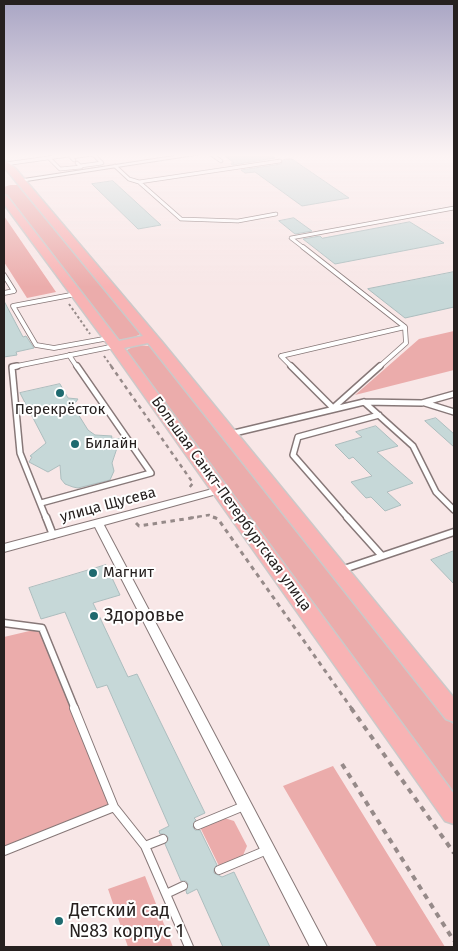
<!DOCTYPE html>
<html>
<head>
<meta charset="utf-8">
<style>
	body { margin:0 }
	#map { position:relative; width:458px; height:951px; overflow:hidden; background:#f8e7e7; font-family:"Fira Sans",sans-serif }
	canvas { display:block }
	.frame { position:absolute; inset:0; border:5px solid #26201f; pointer-events:none }
</style>
</head>
<body>
<div id="map">
<canvas width="458" height="951"></canvas>
<div class="frame"></div>
</div>
<script>
const ctx = document.querySelector('canvas').getContext('2d');
ctx.lineJoin = 'round';
function fillPath(path, color) { ctx.fillStyle = color; ctx.fill(path, 'evenodd'); }
function trace(path, color, width, dash) { ctx.strokeStyle = color; ctx.lineWidth = width; ctx.lineCap = dash ? 'butt' : 'round'; ctx.setLineDash(dash || []); ctx.stroke(path); }
function write(font, color, halo, rows, align = 'center') {
  ctx.font = font + ' "Fira Sans",sans-serif'; ctx.lineWidth = 4; ctx.setLineDash([]); ctx.textBaseline = 'middle'; ctx.strokeStyle = halo; ctx.fillStyle = color; for (const [text, x, y, turn = 0] of rows) {
    ctx.save(); ctx.translate(x, y); ctx.rotate((+turn || 0) * Math.PI / 180); ctx.textAlign = isNaN(turn) ? turn : align; if (halo) ctx.strokeText(text, 0, 0); ctx.fillText(text, 0, 0); ctx.restore();
  }
}
const green = new Path2D(`
	M10,185H21L141,334L130,339L115,340L4,193V187Z
	M4,216L56,292L27,298L4,262Z
	M454,331V370L355,395L419,339Z
	M136,345L151,346L454,725V800L125,351Z
	M42,628L114,807L4,851V637Z
	M333,766L445,947H377L283,786Z
	M221,817L234,821L247,846L241,860L220,868L199,825Z
	M145,876L173,947H128L108,889Z`);
const building = new Path2D(`
	M240,154H269L275,158L232,165L231,163H234L225,156Z
	M292,159L349,198L302,206L255,172L245,173L241,170L281,164L283,160Z
	M113,181L161,225L138,229L92,184Z
	M294,218L312,231L295,234L279,221Z
	M410,222L444,243L335,264L303,239L320,236L322,238Z
	M454,272V307L405,318L368,289Z
	M4,301L23,337L26,336L34,348L16,352L17,355L4,357Z
	M60,384L68,398L78,399L73,406L88,430L95,435L112,436L111,438L120,439L112,463L114,471L110,480L78,488L73,487L65,484L61,479L60,465L48,472L29,462L32,457L30,456L46,443L20,393Z
	M436,418L454,434V447L425,421Z
	M376,426L398,446L377,452L413,483L387,492L401,505L385,511L371,497L366,498L351,482L372,476L353,457L349,459L335,445L362,437L356,432Z
	M454,551V584L431,560Z
	M106,565L120,595L93,603L128,677L137,674L205,813L194,818L196,820L193,827L195,830H200L217,865L214,869V873L222,877L234,872L270,947H223L197,889L187,894L186,891L188,884L186,881H181L165,844L168,840V837L164,834H160L159,831L169,826L107,685L97,688L65,612L41,619L29,588Z`);
const pathFar3 = new Path2D(`
	M69,304L90,334
	M104,356L112,367`);
const pathFar2 = new Path2D(`
	M111,366L193,483L189,488
	M190,518L209,515L216,518`);
const pathFar1 = new Path2D(`
	M213,517L218,519L352,709
	M136,523L139,526L198,517`);
const path = new Path2D(`
	M351,708L454,853
	M342,764L454,941`);
const serviceFar4 = new Path2D(`
	M211,154L221,161
	M49,158L60,169L81,167
	M74,160L71,157L93,154L102,163L80,166L77,163
	M5,164L69,155L71,157
	M115,166L129,179L139,182
	M276,214L238,221L181,219L139,182L280,161
	M304,248L291,238L454,208`);
const serviceFar3 = new Path2D(`
	M303,247L405,327L406,343L379,367
	M4,275L14,291L4,293
	M76,294L13,306L36,345L54,348L109,338
	M69,355L77,367
	M281,356L292,367
	M281,356L405,327
	M12,367L115,346`);
const serviceFar2 = new Path2D(`
	M17,366L12,367L20,453L46,518
	M291,366L333,408L380,366
	M364,402L413,446L436,492L454,510
	M425,403L454,412
	M230,434L364,402L422,403L454,394
	M41,503L151,473L77,366
	M348,518L293,455L298,437L379,415`);
const serviceFar1 = new Path2D(`
	M46,517L53,535
	M347,517L382,556
	M341,570L454,532
	M4,623L42,628L75,709`);
const service = new Path2D(`
	M74,708L114,807L145,846L189,947
	M198,825L244,806
	M145,846L163,839
	M4,851L114,807
	M219,870L267,850
	M166,894L183,886`);
const minor = new Path2D(`
	M187,154H201L20,182L17,180Z
	M220,487L225,490L224,492L104,525L327,947H310L95,527L4,552V544Z`);
const primary = new Path2D(`
	M4,160L15,168L163,343L454,698V722L446,719L148,343L124,348L454,794V824L445,821L111,349L4,204V195L7,196L119,341L143,336L4,167Z`);
const markers = [
	[60,393,5,"#1e6a6f"],
	[75,444,5,"#1e6a6f"],
	[93,573,5,"#1e6a6f"],
	[94,616,5,"#1e6a6f"],
	[59,921,5,"#1e6a6f"]
];
const poiNames = [
	["Перекрёсток",60,410,"center"],
	["Билайн",85,444],
	["Магнит",103,573]
];
const streetNames = [
	["Большая Санкт-Петербургская улица",231,504,54],
	["улица Щусева",108,505,-15]
];
const nearPoinames = [
	["Здоровье",104,616],
	["Детский сад",69,911],
	["№83 корпус 1",69,932]
];
fillPath(green, '#ebacab');
fillPath(building, '#c6d8d8');
trace(building, '#acbdbe', 1);
trace(serviceFar4, '#877878', 4.5);
trace(serviceFar3, '#877878', 5.5);
trace(serviceFar2, '#877878', 8);
trace(serviceFar1, '#877878', 9);
trace(service, '#877878', 10);
trace(minor, '#877878', 2);
trace(primary, '#cbc9c9', 3);
trace(pathFar3, '#968a89', 2, [2.5, 2.5]);
trace(pathFar2, '#968a89', 2.5, [4, 4]);
trace(pathFar1, '#968a89', 3, [4.5, 4.5]);
trace(path, '#968a89', 4, [5.5, 5.5]);
trace(serviceFar4, '#fff', 3);
trace(serviceFar3, '#fff', 4);
trace(serviceFar2, '#fff', 5);
trace(serviceFar1, '#fff', 6);
trace(service, '#fff', 8);
fillPath(minor, '#fff');
fillPath(primary, '#f8b3b4');
const sky = ctx.createLinearGradient(0, 0, 0, 287);
sky.addColorStop(0, '#a9a5c4');
sky.addColorStop(0.54, '#fcf4f4');
sky.addColorStop(1, '#fcf4f400');
ctx.fillStyle = sky;
ctx.fillRect(0, 0, 458, 287);
for (const [x, y, r, color] of markers) { const dot = new Path2D(); dot.arc(x, y, r, 0, 2 * Math.PI); ctx.fillStyle = color; ctx.fill(dot); trace(dot, '#fff', 2); }
write('15px', '#26201f', '#fff', poiNames, 'left');
write('15px', '#26201f', '#fff', streetNames);
write('18px', '#26201f', '#fff', nearPoinames, 'left');
</script>
</body>
</html>
